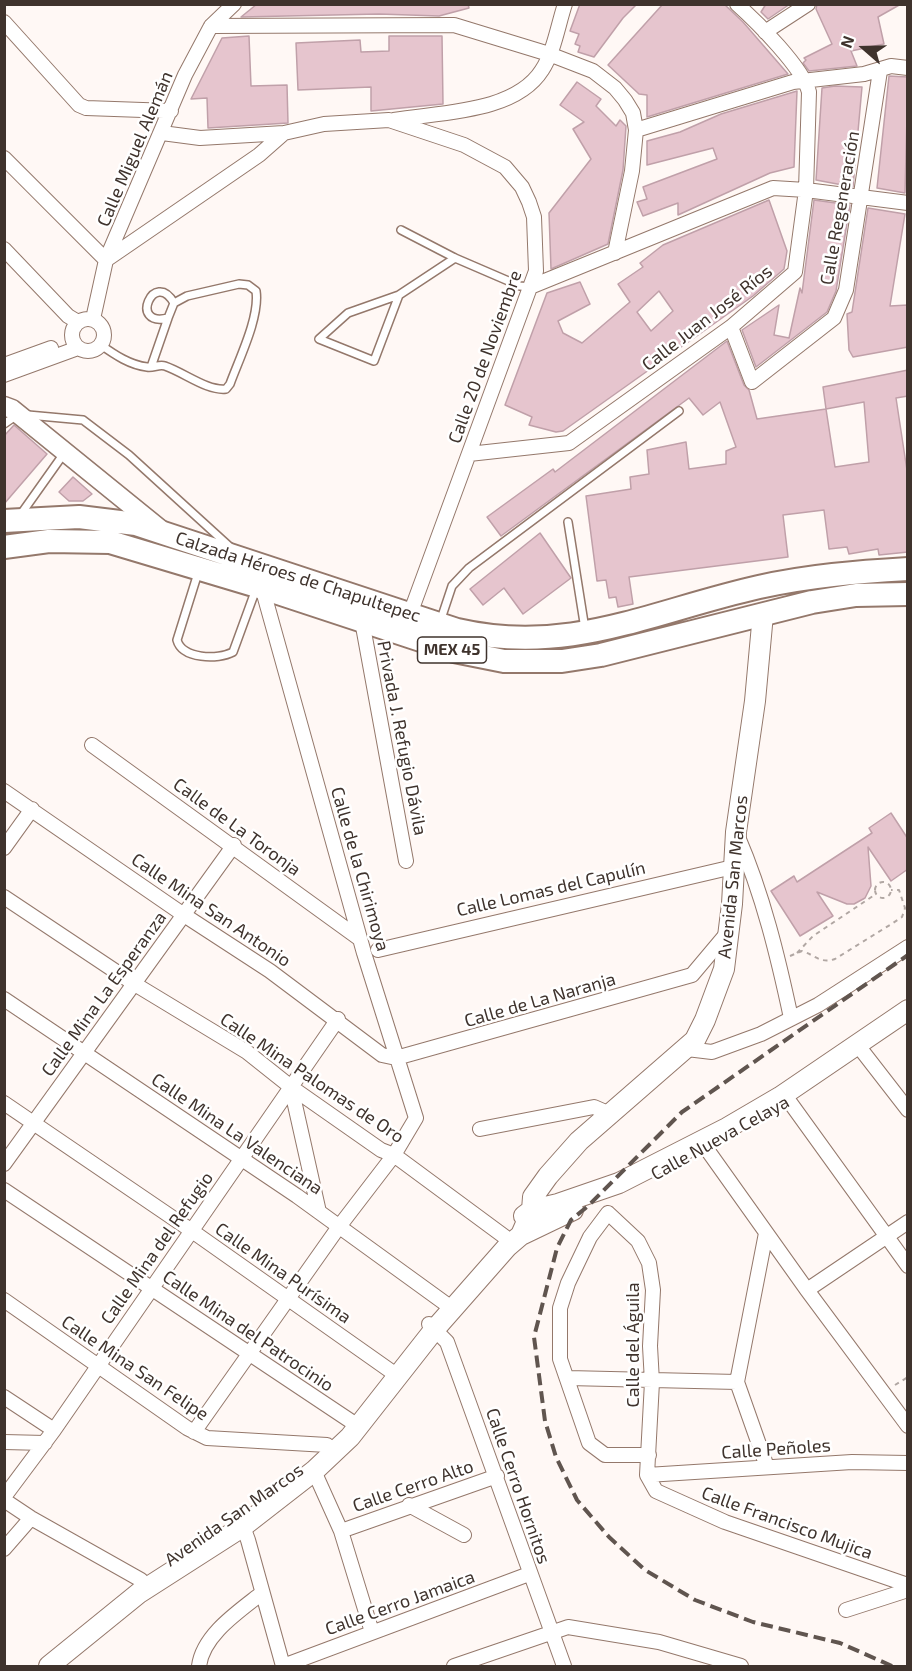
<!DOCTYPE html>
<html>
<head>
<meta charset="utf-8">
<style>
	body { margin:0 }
	#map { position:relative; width:912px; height:1671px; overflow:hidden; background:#fff8f5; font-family:"Exo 2",sans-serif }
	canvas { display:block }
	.frame { position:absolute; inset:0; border:6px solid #3f332d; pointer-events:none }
	.north { position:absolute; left:834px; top:18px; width:60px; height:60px; -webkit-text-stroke:4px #fff; paint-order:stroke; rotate:290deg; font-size:16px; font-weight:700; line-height:24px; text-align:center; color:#3f332d }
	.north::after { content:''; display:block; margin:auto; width:21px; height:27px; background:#3f332d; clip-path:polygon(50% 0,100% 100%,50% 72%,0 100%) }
</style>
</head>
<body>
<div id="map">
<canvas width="912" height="1671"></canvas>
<div class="frame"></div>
<div class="north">N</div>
</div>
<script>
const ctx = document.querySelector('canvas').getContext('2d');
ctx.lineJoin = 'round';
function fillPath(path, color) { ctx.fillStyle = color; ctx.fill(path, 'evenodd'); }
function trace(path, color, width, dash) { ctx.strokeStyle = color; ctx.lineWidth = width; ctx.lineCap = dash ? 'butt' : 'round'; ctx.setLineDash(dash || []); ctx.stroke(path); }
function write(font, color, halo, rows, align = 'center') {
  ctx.font = font + ' "Exo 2",sans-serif'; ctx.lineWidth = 5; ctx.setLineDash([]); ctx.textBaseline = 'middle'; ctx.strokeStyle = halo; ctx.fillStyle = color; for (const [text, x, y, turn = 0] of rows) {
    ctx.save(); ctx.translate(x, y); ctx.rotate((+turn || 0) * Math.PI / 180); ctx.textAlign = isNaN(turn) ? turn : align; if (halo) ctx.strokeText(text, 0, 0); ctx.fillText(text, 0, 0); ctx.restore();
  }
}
const building = new Path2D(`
	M257,4H468L469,8L439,16L379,14L241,17Z
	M580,4H637L623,18L594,57L578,52L580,46L575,44L579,34L570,31Z
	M663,4H724L743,22L788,74L647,117V95L639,94L608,65Z
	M766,4H790L768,19L761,12Z
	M817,4H901L878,17L884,44L851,51L857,66L809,71L803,63L806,60L804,58L832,44L816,9Z
	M249,36L251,86L287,85L288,123L208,128L207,98L191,99L222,38Z
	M389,36H442L443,104L371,111V87L298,90L296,43L360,40L361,52L389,51Z
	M889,76L908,77L905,193L877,188Z
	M577,82L601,99L596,106L616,126L620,120L626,126L623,170L608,244L551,269L549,213L591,159L573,129L584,122L560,105Z
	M835,86L862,87L853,187L816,180L822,88Z
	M797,91L794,167L770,173L678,215V203L643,216L637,202L647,199L643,187L717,159L713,148L647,165V141L680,132L721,114Z
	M769,200L787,251L784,269L753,296L563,431L556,432L529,425L532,417L505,405L547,293L580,282L590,304L558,321L563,333L582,343L630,302L618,284L643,267L640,263L663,245ZM659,291L673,311L651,331L637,312Z
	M814,200L850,205L836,291L827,312L756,367L742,330L779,305L774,335L789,338L800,288L802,293Z
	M868,208L905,214L890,306L908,305V347L853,357L849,350L847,314L852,312Z
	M727,341L744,385L749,390L757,419L826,409L823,387L908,370V396L896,398L908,477V552L879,555L878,549L849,554L847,547L829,549L824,510L783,515L788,557L629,577L633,604L618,607L616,597L609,598L606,580L597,581L586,496L631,489L630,477L649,474L647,450L686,442L689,469L726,464V451L736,447L720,402L703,415L689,398L501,536L487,517L553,469L555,472ZM864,402L869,462L835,467L826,409Z
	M14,425L47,454L4,504V436Z
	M73,477L92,494L83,501H69L59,492Z
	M540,533L571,578L523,614L504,588L483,605L470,589Z
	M891,813L908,839V869L891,881L868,847L871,886L865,898L854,904H847L817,892L833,916L800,936L771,891L794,876L797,882L872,833L869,828Z`);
const path = new Path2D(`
	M875 890a8 8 0 1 1 16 0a8 8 0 1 1-16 0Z
	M797,953L813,936L876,894
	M790,956L802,951C815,955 820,964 835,959L893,923L902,917L905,908L899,890H891
	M895,1385L908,1377`);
const service = new Path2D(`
	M401,230L455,258L520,286L530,287
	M399,295L348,313L319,339L374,361L399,295L455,258
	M101,345C115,355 130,365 147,367C154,368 159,364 165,366C185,373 207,391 226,389L230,384C239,359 260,317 256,291L248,285L239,284L187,296L174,303L168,318C128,328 154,268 174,303
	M151,367L168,318
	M28,415L83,420L129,455L230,547
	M4,424L17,415
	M21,514L65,452
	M568,522L585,629
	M198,573L177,640C182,659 218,660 233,652L256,589
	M440,622L452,586L469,568L679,411`);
const minor = new Path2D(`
	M4,22L79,105L86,108L171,111
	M211,26L454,25L549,54L593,71L615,88L625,100L633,113L636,130L632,171L615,253
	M765,32L808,4
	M394,120C440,112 515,113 542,70C554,52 558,25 565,4
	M636,130L793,82L864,74L891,66L908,68
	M162,133L200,138L284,133
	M4,158L106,260L259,155L284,133L324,124L389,120L464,145L505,167L522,187L529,202L534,217L536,271L410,614
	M4,249L68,316L78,322
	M530,287L773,188L806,190L908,203
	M72 335a16 16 0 1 1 32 0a16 16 0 1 1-32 0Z
	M93,319L106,260L185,75L211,26L234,4
	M731,327L752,382L834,318L846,290L880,71
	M4,365L51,348
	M4,375L78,348
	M469,454L569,443L731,327L795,272L806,190L809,92C803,68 757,22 737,4
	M362,621L406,861
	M92,745L360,939
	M4,791L184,915L270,971L382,1055L396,1058L692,975L729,931
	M738,837C763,895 778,957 791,1018
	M4,848L32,809
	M4,897L133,983L247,1052L291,1087L381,1150L394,1155L505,1237
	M378,950L733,867
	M4,999L297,1196L446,1304
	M687,1049L712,1052L761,1034L818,1005L908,947
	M863,1052L908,1110
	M291,1087L319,1212
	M789,1101L908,1266
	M4,1103L192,1231L392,1372
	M480,1129L594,1107L610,1114
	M701,1141L807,1290L908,1426
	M4,1164L234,845
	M4,1190L352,1422
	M766,1233L737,1382L767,1467
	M807,1290L908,1222
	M4,1300L187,1428L207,1438L327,1445
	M429,1324L447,1342L564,1666
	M568,1378L737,1382
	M4,1397L54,1430
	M194,1432L338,1228L394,1155L416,1118L364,953L262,587
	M4,1442L45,1443
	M649,1455H605L589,1443L560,1359V1308L568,1283L590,1237L608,1213L638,1241L649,1263L653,1290L650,1346L652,1382L647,1475L656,1491L725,1522L908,1585
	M314,1471L341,1531L372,1632
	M647,1475L852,1462L908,1463
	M4,1497L54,1430L338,1019
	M4,1500L31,1518L141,1580
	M409,1505L464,1535
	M239,1516L248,1540L283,1666
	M341,1531L497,1476
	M4,1549L31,1518
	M846,1610L908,1590
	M199,1666C203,1635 238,1612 262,1593
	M283,1666L529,1574
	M454,1666L568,1627L659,1642L741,1666`);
const tertiary = new Path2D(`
	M4,406L12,409L160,529`);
const secondary = new Path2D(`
	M524,1216L532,1210L558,1204L619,1183L727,1128L780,1097L908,1010
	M521,1235L573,1210
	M49,1666L139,1593L242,1527L314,1471L350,1437L434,1330L507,1247L521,1235L532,1210L533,1197L548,1176L579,1141L695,1040L705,1020L724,969L732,904L736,832L755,701L763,614`);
const primary = new Path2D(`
	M4,521L79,517L136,524L457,630C569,656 652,611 759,587C808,576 857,572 908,569
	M4,547L49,541L110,542L257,586L454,651L504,661H562L601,655L812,602L856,595L908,594`);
const rail = new Path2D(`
	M892,1666L840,1643L753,1622L695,1600L645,1570L609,1537L577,1500L556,1457L545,1421L534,1337L557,1248L571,1220L588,1206L682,1112L908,955`);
const shields = [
	[452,650,69]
];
const shieldNames = [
	["MEX 45",452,650]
];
const streetNames = [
	["Calle Miguel Alemán",135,149,-67],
	["Calle Regeneración",840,208,-80],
	["Calle Juan José Ríos",707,318,-38],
	["Calle 20 de Noviembre",485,357,-70],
	["Calzada Héroes de Chapultepec",298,577,18],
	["Privada J. Refugio Dávila",402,738,79],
	["Calle de La Toronja",237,827,36],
	["Calle de la Chirimoya",360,869,74],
	["Avenida San Marcos",733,877,-84],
	["Calle Lomas del Capulín",551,889,-13],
	["Calle Mina San Antonio",211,910,34],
	["Calle Mina La Esperanza",104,994,-54],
	["Calle de La Naranja",540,1000,-16],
	["Calle Mina Palomas de Oro",312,1078,34],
	["Calle Mina La Valenciana",237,1134,34],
	["Calle Nueva Celaya",720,1138,-29],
	["Calle Mina del Refugio",157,1248,-55],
	["Calle Mina Purísima",283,1273,35],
	["Calle Mina del Patrocinio",248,1331,34],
	["Calle del Águila",633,1345,-90],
	["Calle Mina San Felipe",135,1368,34],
	["Calle Peñoles",776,1449,-4],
	["Calle Cerro Alto",413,1486,-19],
	["Calle Cerro Hornitos",518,1486,71],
	["Avenida San Marcos",234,1515,-35],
	["Calle Francisco Mujica",787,1523,20],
	["Calle Cerro Jamaica",400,1603,-20]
];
fillPath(building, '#e6c5ce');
trace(building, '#c0a0a9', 1.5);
trace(service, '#94786b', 10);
trace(minor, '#94786b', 16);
trace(tertiary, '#94786b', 21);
trace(secondary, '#94786b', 22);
trace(primary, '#94786b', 26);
trace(path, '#b1a7a3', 2, [4.5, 4.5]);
trace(service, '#fff', 7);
trace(minor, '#fff', 14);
trace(tertiary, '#fff', 18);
trace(secondary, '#fff', 20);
trace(primary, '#fff', 22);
trace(rail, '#60554f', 4, [12, 6]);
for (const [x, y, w] of shields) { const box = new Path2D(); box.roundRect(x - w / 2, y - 13, w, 26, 4.5); ctx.fillStyle = '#fff'; ctx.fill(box); trace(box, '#3f332d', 1.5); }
write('bold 16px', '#3f332d', null, shieldNames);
write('18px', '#3f332d', '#fff', streetNames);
</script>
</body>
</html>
